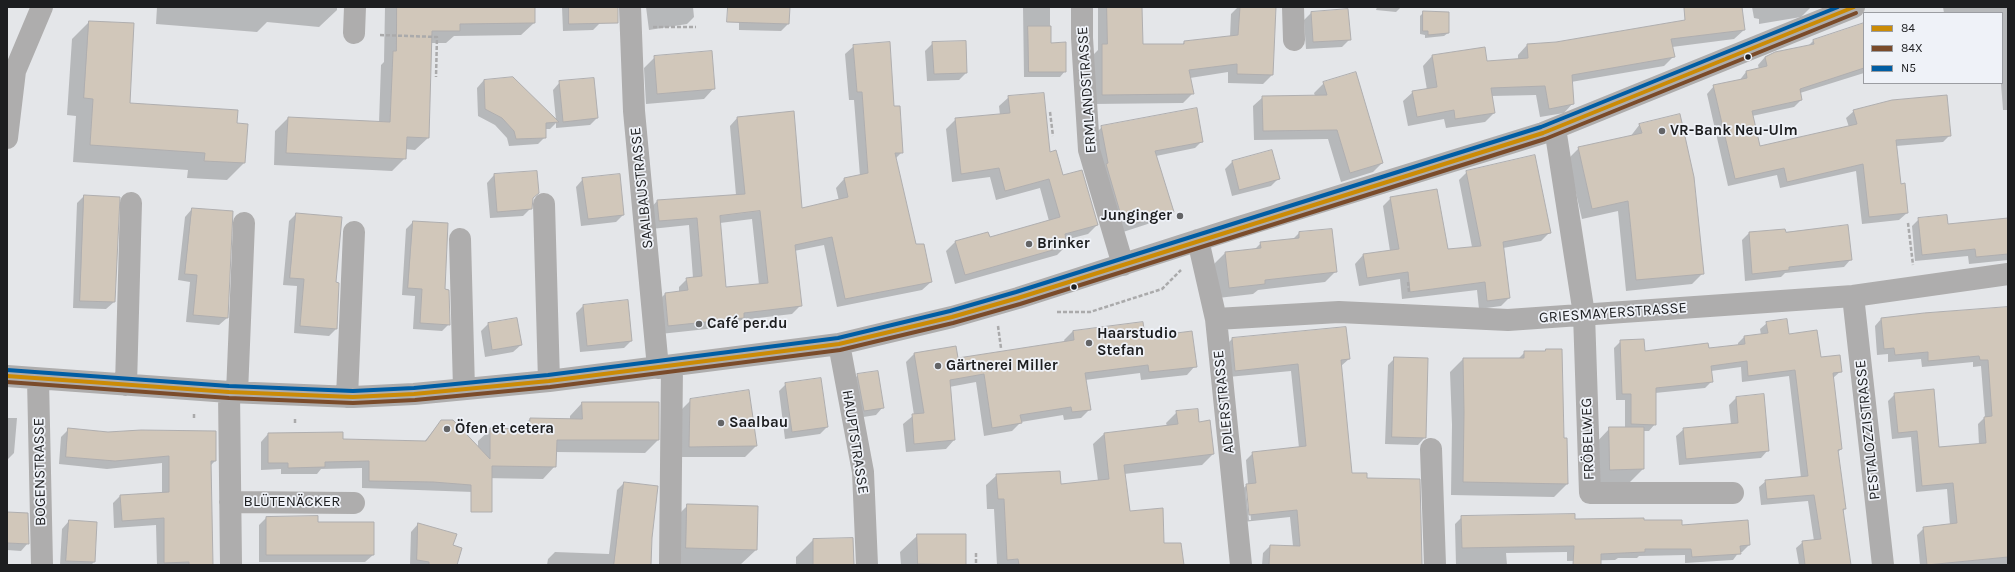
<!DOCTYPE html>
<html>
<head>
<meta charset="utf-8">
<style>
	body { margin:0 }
	#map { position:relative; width:2015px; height:572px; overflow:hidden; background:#e4e6e9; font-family:Karla,sans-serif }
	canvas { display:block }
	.frame { position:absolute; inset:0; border:8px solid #1d1e20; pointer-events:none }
	.legend { position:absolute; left:1863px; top:12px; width:140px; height:72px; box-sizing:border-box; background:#eff2f8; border:1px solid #9b9da2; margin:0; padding:5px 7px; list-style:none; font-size:12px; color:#1d1e20 }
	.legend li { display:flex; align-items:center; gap:8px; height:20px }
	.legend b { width:20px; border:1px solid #9b9da2 }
</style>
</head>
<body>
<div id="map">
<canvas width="2015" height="572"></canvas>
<div class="frame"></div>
<ul class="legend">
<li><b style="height:5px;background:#cb8b06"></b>84</li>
<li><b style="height:5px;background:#7a4b2a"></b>84X</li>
<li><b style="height:5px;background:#005da3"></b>N5</li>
</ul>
</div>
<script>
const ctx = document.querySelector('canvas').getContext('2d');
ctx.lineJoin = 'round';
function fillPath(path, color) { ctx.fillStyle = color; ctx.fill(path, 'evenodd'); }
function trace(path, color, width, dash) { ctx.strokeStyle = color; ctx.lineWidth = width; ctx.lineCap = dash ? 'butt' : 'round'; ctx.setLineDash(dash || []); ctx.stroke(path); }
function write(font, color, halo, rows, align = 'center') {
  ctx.font = font + ' Karla,sans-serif'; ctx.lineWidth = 3.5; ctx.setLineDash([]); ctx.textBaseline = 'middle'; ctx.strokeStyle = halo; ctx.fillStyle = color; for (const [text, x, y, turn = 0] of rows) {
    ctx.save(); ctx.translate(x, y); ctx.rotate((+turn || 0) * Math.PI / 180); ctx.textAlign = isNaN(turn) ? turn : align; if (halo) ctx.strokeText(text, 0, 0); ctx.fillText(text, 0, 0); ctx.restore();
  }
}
const shadow = new Path2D(`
	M157,7H337V10L319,27L267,22L257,32L156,24Z
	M385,7H534V23L521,35L454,36L446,43H431L428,138L415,150L405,149V158L392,171L274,165L275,131L288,118L379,123L381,65L384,62Z
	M562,7H600V23L593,30L563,31Z
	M646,7H693L694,17L687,24L649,30Z
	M739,7H789L788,24L781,31L739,30Z
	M1023,7H1050V44L1065,71L1060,77H1024Z
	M1098,7H1141L1142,45H1182L1184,42L1230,37L1231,14L1238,7H1275L1272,75L1263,84L1228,83V72L1190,78L1193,93L1183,103L1093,104V55L1098,50Z
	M1377,7H1401L1396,12L1376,10Z
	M1752,7H1811L1801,17L1759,24V19L1754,18Z
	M1943,7H2008V110H2003L2001,83L2002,13H1944Z
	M1424,12L1448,33L1444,36L1425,38V35L1420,34V16Z
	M1311,13L1350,39L1342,47L1306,49L1304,20Z
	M89,22L129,104L236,124L244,163L227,180L187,178L188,170L73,162L76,116L67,115L72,39Z
	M1864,24V73L1800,93L1801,100L1794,107L1752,116L1759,147L1849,127L1846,118L1854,111L1950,135L1943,142L1896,146L1900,185L1907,213L1899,220L1862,224L1856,171L1780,188L1777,175L1728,186L1707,94L1714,86L1739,81L1746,72L1759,69L1758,65L1765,57L1807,47L1813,41Z
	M1744,30L1734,39L1672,47L1673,57L1664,66L1571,82L1573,103L1564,113L1540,117L1536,95L1492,96L1494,113L1485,122L1446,128L1444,119L1408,126L1403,101L1413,92L1427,90L1423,66L1432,56L1486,62L1518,60V55L1527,45Z
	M933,43L966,73L959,80L927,81L925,51Z
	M854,46L893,107L902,152L895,159L915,245L931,282L922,290L837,307L824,245L794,251L800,306L792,314L741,320L735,326L660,334L657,302L665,294L679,292V287L687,279L693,278L689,225L651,229L649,210L657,201L736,195L730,126L738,117L801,209L839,201L836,188L844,179L860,176L854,100H849L845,54ZM752,219L759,285L725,289L720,223Z
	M655,57L714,88L704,99L646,104L644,68Z
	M484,80L556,120L553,90L560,82L597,118L590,125L556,128V123L550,129H545V137L538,144L509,146L507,138L495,125L478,116L477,88Z
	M1324,83L1382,163L1373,172L1341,182L1328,139L1254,140L1253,106L1263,97L1315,96L1314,93Z
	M1009,97L1062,176L1097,225L1088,234L1065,240L1066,246L1057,255L955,284L946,251L956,241L989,239L1049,221L1040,188L996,200L990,177L952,182L946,129L956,119L1000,115L999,106Z
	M1640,124L1703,273L1692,284L1626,291L1618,211L1582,219L1568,159L1579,148L1630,137Z
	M1102,127L1202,141L1195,148L1156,156L1173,211L1166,218L1120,233L1095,134Z
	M1271,152L1279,178L1271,186L1232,196L1225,169L1232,162Z
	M537,172L531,208L523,216L490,218L487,183L494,175Z
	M1467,172L1550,232L1541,241L1503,248L1509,298L1501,306L1479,309L1477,290L1402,299L1400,279L1359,286L1355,264L1363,255L1390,251L1383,206L1391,198L1447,250L1472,247L1459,180Z
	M583,179L623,215L616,222L581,226L576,187Z
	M84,196L119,198L114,302L106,309L73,308L77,203Z
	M192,209L227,318L219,325L186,322L190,282L178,280L185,217Z
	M296,214L336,329L329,336L294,333L297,286L283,285L289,221Z
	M1919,219L1947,225L2008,219V260L1969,264L1968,256L1915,261L1912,226Z
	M413,222L449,324L442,331L413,329L415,296L402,295L406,229Z
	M1784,230L1785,233L1851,259L1844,267L1785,273L1781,277L1745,281L1742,240L1749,233Z
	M1299,233L1336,271L1325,282L1258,290L1253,294L1218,298L1214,264L1225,253L1254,250L1261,243L1293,239Z
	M627,302L631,341L624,348L580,352L576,313L583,306Z
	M2008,308V565H1920L1917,535L1924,528L1950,525L1947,489L1916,492L1911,437L1892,439L1888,401L1895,394L1938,448L1979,445L1978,424L1985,417L1981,366L1973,367V362L1922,367L1921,359L1888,362V354L1877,355L1875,326L1881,319Z
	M517,319L521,345L513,352L485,357L481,331L488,324Z
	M1767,323L1841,371L1833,378L1841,449L1837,453L1845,509L1843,511L1850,565H1799L1796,548L1803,542L1814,541L1808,501L1761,505L1759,487L1766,481L1801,478L1789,376L1742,382L1741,367L1711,371L1712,381L1705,388L1655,393V424L1649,431H1643V469L1626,486H1593V446L1610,428H1625V400H1616L1614,348L1621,341L1644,352L1708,349L1738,346V343L1744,337L1761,335L1760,329Z
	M1142,324L1144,338L1195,366L1187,375L1141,380L1140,373L1085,380L1090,409L1081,418L1064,420L1063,415L1021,422L1012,431L984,436L976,382L949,387L954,440L946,449L906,452L903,424L914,415L906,362L914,354L955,347L957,359L1065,343L1064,340L1073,331Z
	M1232,339L1349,359L1341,366L1351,474L1366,479L1421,565H1262L1263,553L1270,546H1293L1290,517L1243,522L1239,492L1248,484L1246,460L1253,453L1299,448L1291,371L1228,377L1225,346ZM1246,490H1248L1251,520H1249Z
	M1561,350L1563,439L1567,484L1554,497L1451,495L1452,425L1450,372L1463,359H1518L1525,352Z
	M1395,358L1425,437L1418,445L1385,444L1388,365Z
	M858,375L883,407L876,415L857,418L851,382Z
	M786,384L827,427L820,434L785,439L779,391Z
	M748,391L756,446L745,457H679L680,411L691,400Z
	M1736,398L1768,450L1761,458L1679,465L1676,436L1684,429L1731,425L1729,405Z
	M582,403H658V440L645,453L555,452V466L543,479L483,478L473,492L362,488V468L321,469L317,474H281V469L261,470V442L268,434L342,433V440L424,442L441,421L478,448V441L491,429L519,430L530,419H570V416Z
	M1177,412L1199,423L1213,454L1202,465L1124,474L1129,512L1163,544L1182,565H997L994,509H987L986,485L997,475L1060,485L1098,481L1093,444L1104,434L1167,426L1166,423Z
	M7,418H17L14,453L7,460Z
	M69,429L108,433L215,461L210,466L212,565H157L156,525L114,528L113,503L120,496L162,493V463L107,469L59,464L61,437Z
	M624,483L651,538L650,565H547L548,559L555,552L609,554L617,490Z
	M688,505L756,550L740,565H669L671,522Z
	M7,513L28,543L21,551L7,550Z
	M1462,517L1643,521L1681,526L1749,545L1742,552H1739L1733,560L1685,563V555L1639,556L1637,558H1618L1615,560L1567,561V552L1506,553L1507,565H1456L1455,524Z
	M266,518L317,523L373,555L365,562H259V525Z
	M69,521L96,523L94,562L91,565H60L62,529Z
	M418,524L451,546L456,565H410L411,532Z
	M918,535H965V565H901L900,552Z
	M852,539L854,565H796V557L813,540Z`);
const building = new Path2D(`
	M397,7H535V23L460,24V31H432L429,138L407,137L406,159L286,153L288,117L390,122L393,51H396Z
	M569,7H618V23L569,24Z
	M728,7H790L789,24L727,22Z
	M1107,7H1142L1143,44H1184V41L1238,35L1240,7H1276L1273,75L1237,74V64L1189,70L1194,94L1102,95V44H1107Z
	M1693,7H1742L1745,30L1671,39L1675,57L1572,75L1574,104L1549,109L1545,86L1491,88L1495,113L1455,119L1454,110L1417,117L1412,91L1437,87L1432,55L1485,47L1487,61L1528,58L1527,44L1556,42L1685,20L1684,8Z
	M1348,9L1351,40L1313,42L1311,12Z
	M1423,11L1449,12V33L1428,35V31H1423Z
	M89,21L134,23L130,103L238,110L237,123L248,124L245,163L204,161L205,153L90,145L93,99L84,98Z
	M1864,23V68L1800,89L1802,100L1752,111L1760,146L1857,124L1853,110L1892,100L1947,95L1951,136L1896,140L1901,184L1905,183L1908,213L1869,217L1863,164L1787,182L1784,168L1735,179L1713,85L1747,78L1746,71L1767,66L1765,57L1775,52L1814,44L1813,40Z
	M1028,26H1051V43L1066,42V72H1029Z
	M966,41L967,73L934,74L932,42Z
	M890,42L894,106H900L903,153H895L916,244H924L932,282L845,299L832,237L795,245L802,306L744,313V318L668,326L665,293L688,290L686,278L702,276L697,218L659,221L657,200L745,194L737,117L794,111L802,208L848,197L844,178L868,173L862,92H857L853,45ZM760,211L768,283L726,287L720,216Z
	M712,51L715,89L657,94L654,56Z
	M1356,72L1383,163L1350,173L1337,130L1263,131L1262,96L1327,95L1323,82Z
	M513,77L559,122L546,123V138L516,139L514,131L502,118L485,109L484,80Z
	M594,78L598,118L563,122L559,81Z
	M1044,93L1050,152L1056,150L1063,175L1082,170L1098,225L1065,234L1067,246L965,275L955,241L988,232L990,237L1060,217L1049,179L1005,191L999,168L961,174L955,118L1010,113L1008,96Z
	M1197,108L1203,142L1155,151L1174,212L1127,226L1124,218L1122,219L1106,164L1108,163L1101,126Z
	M1680,114L1694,177L1704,274L1636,280L1628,201L1592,209L1578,147L1642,133L1639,124Z
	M1272,150L1280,179L1239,190L1232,161Z
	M1535,155L1551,233L1503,242L1510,298L1487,301L1485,282L1410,292L1408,272L1367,278L1363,254L1399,249L1390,197L1437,189L1448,249L1481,246L1466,171Z
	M537,171L539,193L533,198L532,209L497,212L494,174Z
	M620,174L624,215L588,219L582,178Z
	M84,195L120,197L115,302L80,301Z
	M192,208L233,211L228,318L193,315L197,275L185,274Z
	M296,213L342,217L336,282L339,283L337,329L300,326L304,279L290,278Z
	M1947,215L1948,224L2008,218V254L1976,257L1975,249L1922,255L1918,218Z
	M413,221L448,223L445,289L449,290L450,325L420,323L422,289L408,288Z
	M1848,225L1852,260L1789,267V270L1752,274L1749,232L1785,229L1786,232Z
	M1332,229L1337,272L1265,280V284L1229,288L1225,252L1261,248L1260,242L1299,238V232Z
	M628,300L632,341L587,346L583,305Z
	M2008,307V557L1927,565L1923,527L1957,523L1953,483L1922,486L1917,431L1898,433L1894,393L1934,389L1939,447L1986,443L1984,417L1992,416L1988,360H1980L1979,356L1928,361V352L1895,355L1894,348L1884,349L1881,318L1924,313Z
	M517,318L522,345L492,350L488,323Z
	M1787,319L1789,334L1817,330L1821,357L1840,355L1842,372L1833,373L1842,449L1838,450L1846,509H1843L1851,565H1805L1802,541L1821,539L1814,495L1767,499L1765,480L1808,476L1795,370L1748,376L1747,361L1711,366L1713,382L1656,388V425L1631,424V394H1622L1620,340L1644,339L1645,351L1708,343L1709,348L1745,344L1744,336L1768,333L1766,322Z
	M1143,322L1145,337L1192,331L1197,367L1149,372L1148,365L1085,373L1091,410L1072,412L1071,407L1020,415L1022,423L992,428L984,374L950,380L955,440L914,444L912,414L924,413L914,353L956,346L958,358L1074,340L1073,331Z
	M1346,327L1350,359L1341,360L1352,473H1367V478L1420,479L1422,565H1269L1270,545L1300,546L1297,510L1249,515L1246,484L1256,483L1252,452L1306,446L1298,364L1235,371L1232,338Z
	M1546,349H1562L1564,438H1567L1568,484L1463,482L1464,412L1463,358H1524V351H1545Z
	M1394,357L1428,358L1426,438L1392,437Z
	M878,371L884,408L864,411L857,374Z
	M821,378L828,427L792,432L785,383Z
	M749,390L757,446L689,447L690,399Z
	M1764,394L1769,451L1686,459L1683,428L1738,423L1736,397Z
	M582,402H659V440H557L556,467L492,466V512H471V485L433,482L369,481V461L325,462V467L288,468V463H268V433L343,432V439L426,441L441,420H453L490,459V428L529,429L530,418L582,419Z
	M1198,409L1199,422L1210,420L1214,454L1124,465L1130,511L1163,508L1164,543H1181L1184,565H1019L1018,559L1007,560L1004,499H998L996,474L1060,471L1061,484L1109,479L1104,433L1178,424L1176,411Z
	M1609,427H1644V469L1610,470Z
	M68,428L108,432L141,430L216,431V461H211L213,565H189V562L164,563V518L122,521L120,495L169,492V456L115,461L66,457Z
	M624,482L658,486L652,538L651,565H614Z
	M687,504L758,506L757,550L686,548Z
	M7,512L28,513L29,544L7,543Z
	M1575,514V519L1644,518V520H1682V525L1748,520L1750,545L1740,546L1741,554L1692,557L1691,549H1645V552L1601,554V565H1573L1574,546L1462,548L1461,516Z
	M318,516V522H374V555H266V517Z
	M69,520L97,522L95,562L66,561Z
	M418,523L457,534L453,545L462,548L457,565H429V562L417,560Z
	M917,534H966V565L918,564Z
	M853,538L854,565H813V539Z`);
const path = new Path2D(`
	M653,27H696
	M380,35L437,37L436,77
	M1050,112L1053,136
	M1908,223L1913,265
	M1408,282L1409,293
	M1057,312H1090L1162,289L1181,270
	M998,326L1001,348
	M194,418V412
	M295,423V417
	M976,553V565`);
const minor = new Path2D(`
	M630,7L634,111L658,368
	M1082,7V38L1089,150L1123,265
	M1293,7L1294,40
	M354,33L355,7
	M1555,128L1584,314L1590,493H1733
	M7,138L15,71L42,7
	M544,204L549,381
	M460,239L464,389
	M1198,240L1216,319L1241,565
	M1853,296L1883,565
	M1216,319L1339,312L1508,320L1853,296L2008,274
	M839,344L863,472L867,565
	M7,376L229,392L353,397L414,394L549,381L839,344L952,317L1018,298L1233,229L1543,133L1854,7
	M38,379L42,565
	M126,385L131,203
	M229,392L231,565
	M237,393L244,223
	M347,397L354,232
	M1431,449L1435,565
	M230,502L354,503
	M670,565L672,366`);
const bus1 = new Path2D(`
	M7,376L229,392L353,397L414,394L549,381L839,344L952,317L1018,298L1543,133L1854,7`);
const bus2 = new Path2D(`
	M7,382L229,398L353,403L415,400L550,387L840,350L953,323L1020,304L1545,139L1856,13`);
const bus3 = new Path2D(`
	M7,370L229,386L353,391L414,388L548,375L838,338L950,311L1016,292L1541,127L1838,7`);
const markers = [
	[1748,57,3.5,"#1d1e20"],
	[1662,131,4,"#636466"],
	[1180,216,4,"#636466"],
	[1029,244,4,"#636466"],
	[1074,287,3.5,"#1d1e20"],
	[699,324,4,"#636466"],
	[1089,343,4,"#636466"],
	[938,366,4,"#636466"],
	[721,423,4,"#636466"],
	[447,429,4,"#636466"]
];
const streetNames = [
	["ERMLANDSTRASSE",1087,90,-94],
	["SAALBAUSTRASSE",642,188,-96],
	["GRIESMAYERSTRASSE",1613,313,-4],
	["ADLERSTRASSE",1224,402,-96],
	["PESTALOZZISTRASSE",1868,430,-96],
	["FRÖBELWEG",1588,439,-92],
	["HAUPTSTRASSE",855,442,81],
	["BOGENSTRASSE",40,472,-91],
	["BLÜTENÄCKER",292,502]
];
const poiNames = [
	["VR-Bank Neu-Ulm",1670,131],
	["Junginger",1172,216,"right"],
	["Brinker",1037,244],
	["Café per.du",707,324],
	["Haarstudio",1097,334],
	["Stefan",1097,351],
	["Gärtnerei Miller",946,366],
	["Saalbau",729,423],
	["Öfen et cetera",455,429]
];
fillPath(shadow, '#0003');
fillPath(building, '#d1c7ba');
trace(building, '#afaeaf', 1);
trace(path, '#aaaaab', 2.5, [4, 2]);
trace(minor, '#aeadad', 22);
trace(bus1, '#cb8b06', 4);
trace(bus2, '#7a4b2a', 4);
trace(bus3, '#005da3', 4);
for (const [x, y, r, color] of markers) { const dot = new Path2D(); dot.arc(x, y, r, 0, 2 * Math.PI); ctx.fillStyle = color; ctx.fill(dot); trace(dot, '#eff2f8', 1.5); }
write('15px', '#1d1e20', '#eff2f8', streetNames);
write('bold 15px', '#1d1e20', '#eff2f8', poiNames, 'left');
</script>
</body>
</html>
